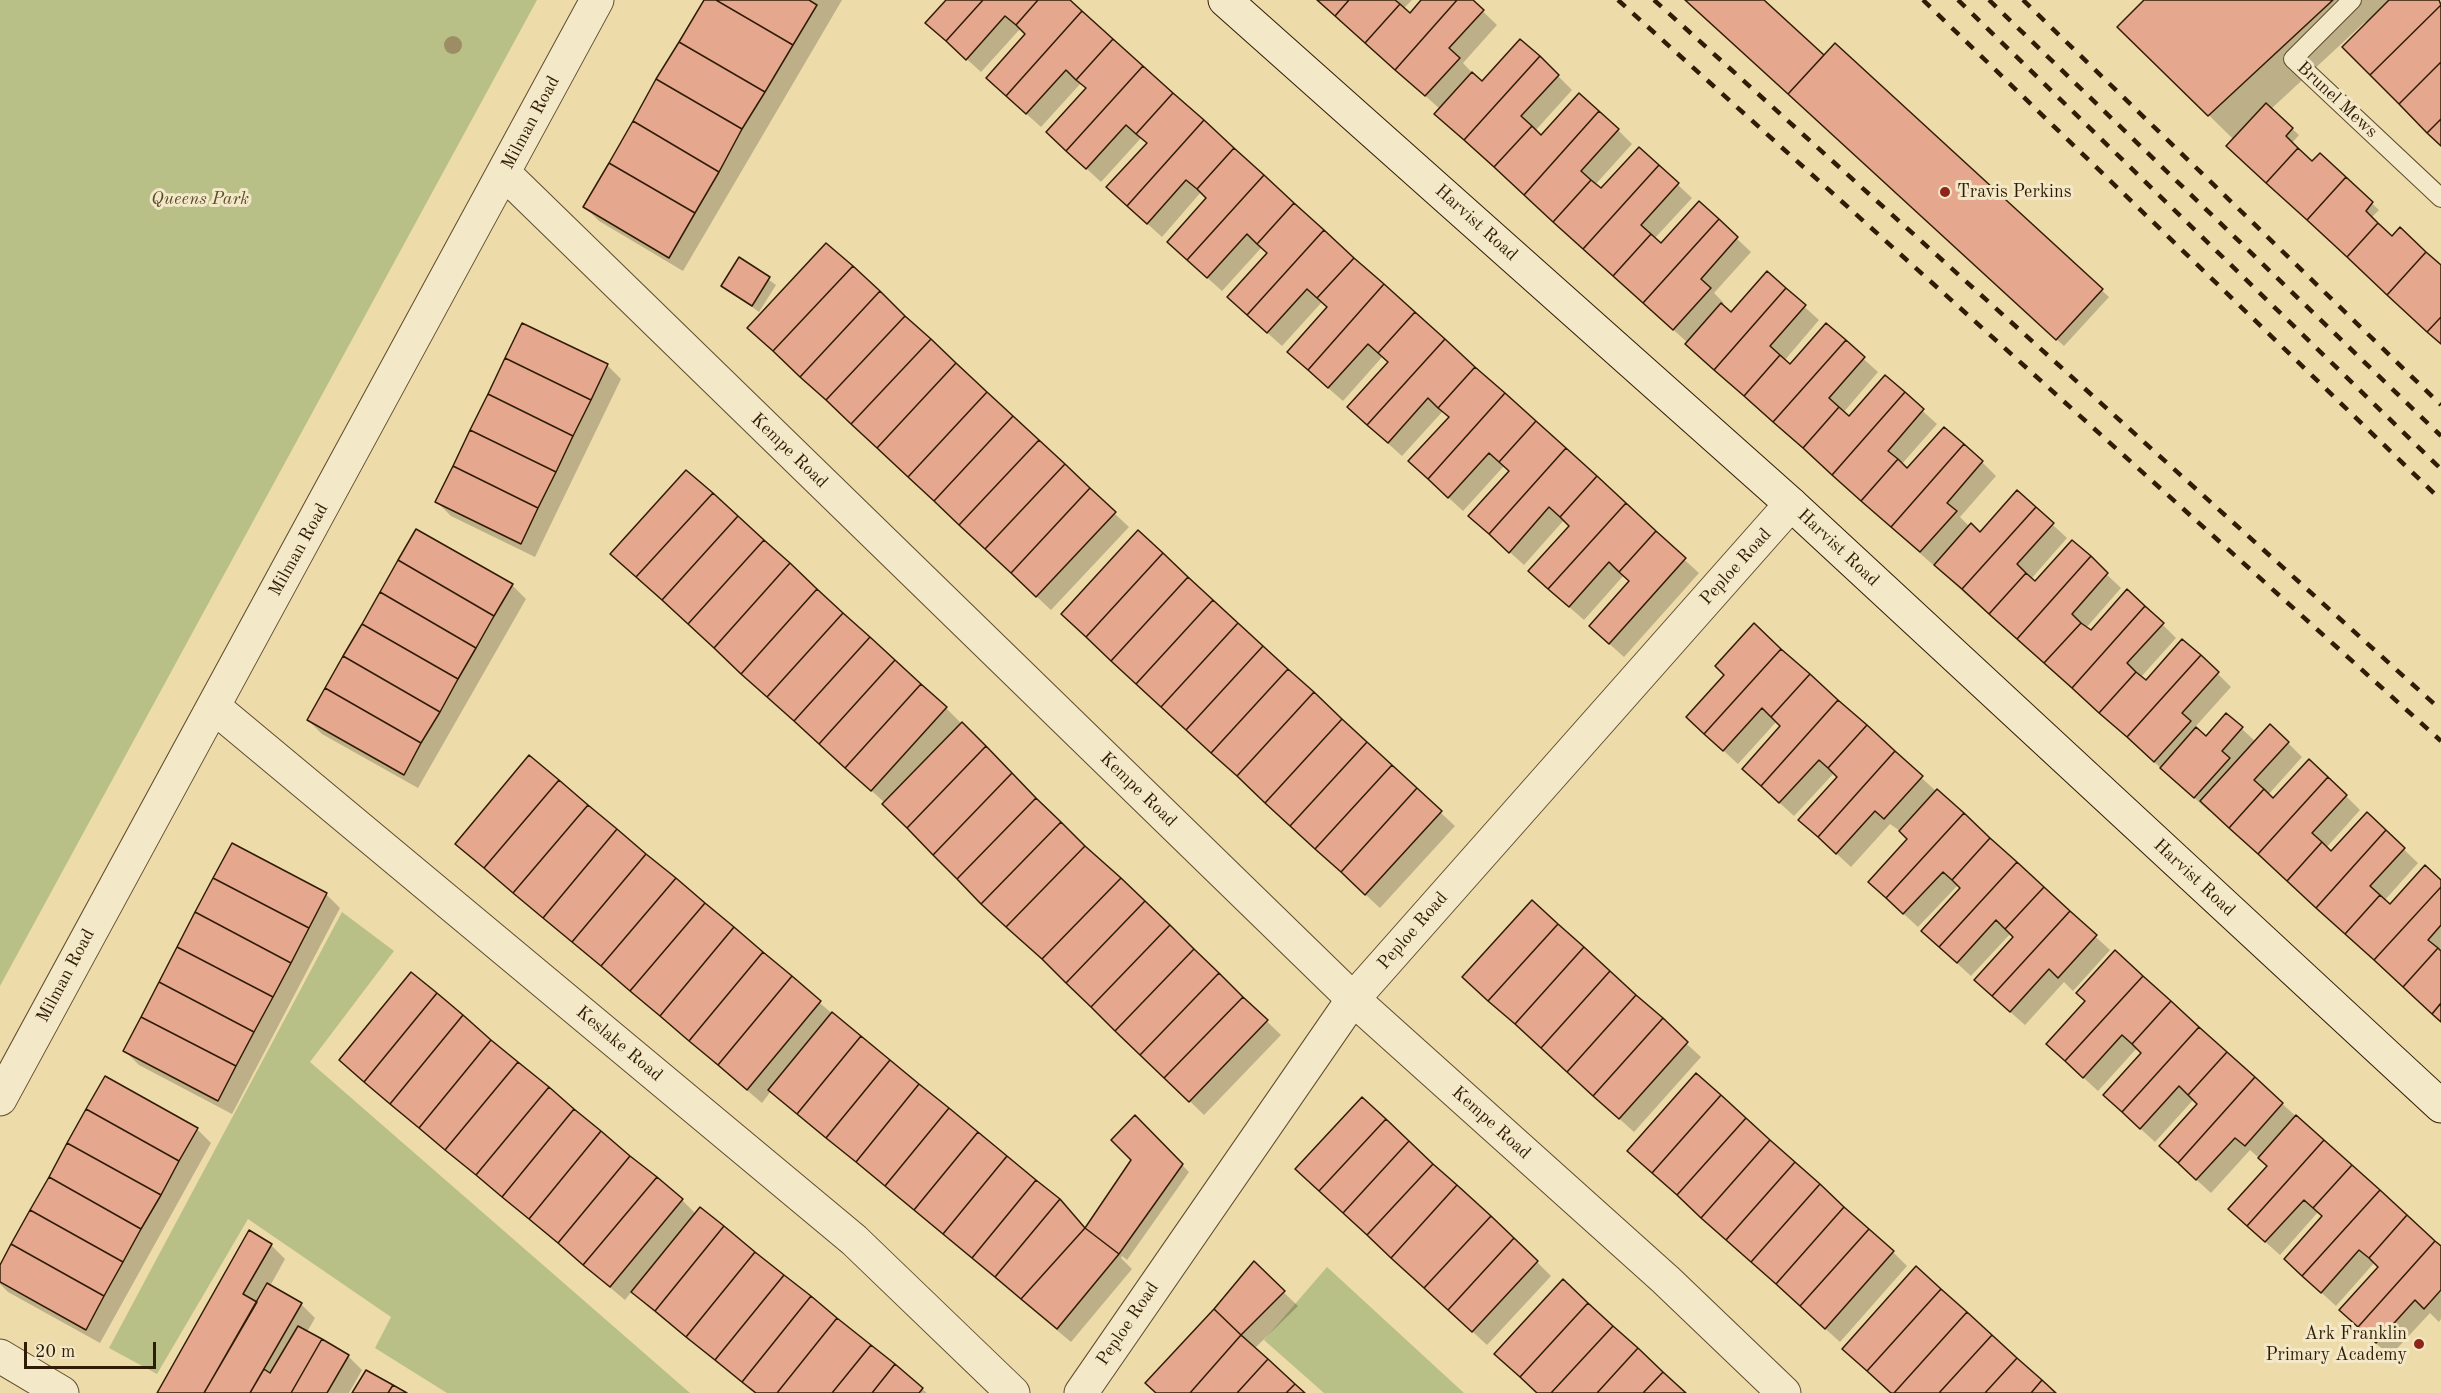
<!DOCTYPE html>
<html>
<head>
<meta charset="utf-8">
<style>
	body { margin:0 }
	#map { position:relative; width:2441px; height:1393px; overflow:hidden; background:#eddba9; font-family:"Old Standard TT",serif }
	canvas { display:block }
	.scale { position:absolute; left:24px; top:1342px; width:132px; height:27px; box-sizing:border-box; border:3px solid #301c05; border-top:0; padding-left:8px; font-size:18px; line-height:21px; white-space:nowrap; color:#301c05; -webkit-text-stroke:4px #f3e8c7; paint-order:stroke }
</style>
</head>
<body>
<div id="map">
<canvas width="2441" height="1393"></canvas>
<div class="scale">20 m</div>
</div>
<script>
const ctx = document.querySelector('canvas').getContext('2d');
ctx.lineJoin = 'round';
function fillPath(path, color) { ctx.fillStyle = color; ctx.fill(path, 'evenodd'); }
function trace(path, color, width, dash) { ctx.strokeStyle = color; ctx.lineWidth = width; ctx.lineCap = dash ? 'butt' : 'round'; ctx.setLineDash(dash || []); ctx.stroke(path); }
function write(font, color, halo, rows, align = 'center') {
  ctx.font = font + ' "Old Standard TT",serif'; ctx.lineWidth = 6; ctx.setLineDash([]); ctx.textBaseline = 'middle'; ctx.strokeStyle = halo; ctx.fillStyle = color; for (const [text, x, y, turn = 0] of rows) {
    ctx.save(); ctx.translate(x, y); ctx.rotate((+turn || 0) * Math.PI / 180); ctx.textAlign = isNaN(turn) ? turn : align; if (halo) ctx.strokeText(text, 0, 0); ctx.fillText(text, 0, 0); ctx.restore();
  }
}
const green = new Path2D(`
	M0,0H537L0,986Z
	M342,912L394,951L310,1062L690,1393H447L375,1348L391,1317L248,1219L157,1374L109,1348Z
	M1327,1267L1464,1393H1324L1264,1340Z`);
const shadow = new Path2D(`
	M706,0H842L683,271L599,221L585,207Z
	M948,0H1068L1699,573L1624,657L1605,640L1631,581L1624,575L1584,620L1544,585L1571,526L1564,520L1524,565L1470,516L1510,472L1504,466L1463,511L1424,475L1450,417L1443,411L1402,456L1363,421L1389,363L1383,356L1343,401L1303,366L1329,308L1322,302L1282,346L1243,311L1268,253L1262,247L1222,291L1183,256L1208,198L1201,192L1162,237L1122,201L1148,144L1141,138L1101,182L1062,146L1087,89L1081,83L1041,127L1002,92L1027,34L1020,29L981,72L927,23Z
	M1318,0H1412L1403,9L1410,15L1423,0H1471L1497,25L1463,63L1482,83L1558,76L1572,90L1535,131L1541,137L1618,130L1632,144L1595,185L1601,191L1677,184L1692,198L1654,239L1661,245L1699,203L1751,252L1714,293L1724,303L1721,306L1731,314L1767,273L1819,320L1784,361L1790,366L1826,325L1878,372L1843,413L1849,418L1885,377L1937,424L1901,465L1907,470L1982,462L1996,476L1960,517L1970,527L1981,534L2017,492L2067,538L2031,579L2036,583L2072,542L2121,588L2086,628L2091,633L2162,624L2176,638L2141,677L2146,682L2217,673L2231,687L2195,727L2206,738L2227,715L2256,742L2288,743L2302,757L2268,795L2273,800L2346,796L2360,810L2326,848L2332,853L2367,814L2418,863L2384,901L2390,907L2441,882V1021L2210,810L2209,811L1701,358L1688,343L1450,128L1436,114L1440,109Z
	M1686,0H1762L1824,57L1835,45L2109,297L2064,346Z
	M2146,0H2437L2441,4V144L2365,22L2271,109L2299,135L2291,144L2312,163L2320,155L2379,210L2371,218L2392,238L2441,267V343L2119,27Z
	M826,245L1129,527L1051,610L763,342Z
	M740,259L776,285L759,312L723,286Z
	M607,365L621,379L535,557L451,516L437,502Z
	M686,472L946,708L1084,847L1120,879L1281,1035L1204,1115L1058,973L1021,941L885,803L626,568Z
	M1138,532L1455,826L1380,908L1077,628Z
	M512,585L526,599L418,788L322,734L308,720Z
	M1754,625L2110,950L2073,991L2064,982L2025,1025L1990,994L2015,937L2011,933L1971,976L1937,945L1962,889L1958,885L1918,927L1884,896L1909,839L1900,831L1890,824L1851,867L1800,820L1839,778L1834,773L1794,816L1758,783L1782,726L1777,721L1738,764L1702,731L1726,675Z
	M530,757L1086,1229L1133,1160L1135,1117L1189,1172L1127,1260L1122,1256L1121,1258L1132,1269L1071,1342L771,1091L762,1103L457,844Z
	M326,894L340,908L232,1114L139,1065L125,1051Z
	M1532,902L1701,1057L1634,1132L1478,991Z
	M2115,952L2441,1248V1319L2439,1322L2430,1313L2390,1356L2355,1324L2379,1267L2374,1263L2336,1306L2300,1273L2324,1217L2318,1212L2280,1255L2244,1223L2269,1167L2250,1150L2211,1193L2175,1160L2199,1104L2194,1099L2155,1142L2119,1109L2143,1053L2137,1048L2098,1091L2062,1058L2087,1002Z
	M355,1074L682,1200L696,1214L700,1209L927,1393H754L647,1306L632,1291L625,1300Z
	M197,1129L211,1143L100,1343L8,1292L0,1284V1268Z
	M1643,1165L1893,1252L1907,1266L1840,1342Z
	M1311,1183L1537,1262L1551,1276L1487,1345Z
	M271,1245L285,1259L270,1286L301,1304L315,1318L307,1332L348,1356L362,1370L349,1393H158Z
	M1254,1264L1298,1306L1254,1349L1303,1393H1158L1147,1383Z`);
const building = new Path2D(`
	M704,0H716L793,45L765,92L679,42Z
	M716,0H809L817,5L793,45Z
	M946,0H983L946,41L925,23Z
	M983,0H1038L1016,25L1005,16L966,60L946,41Z
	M1038,0H1070L1082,11L1006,96L986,78L1025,34L1016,25Z
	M1317,0H1349L1335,16Z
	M1349,0H1395L1400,4L1365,43L1335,16Z
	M1421,0H1457L1395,70L1365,43L1400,4L1410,13Z
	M1457,0H1473L1484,10L1449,48L1460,58L1425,96L1395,70Z
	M1685,0H1764L1824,55L1788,94Z
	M2144,0H2333L2208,116L2117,27Z
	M2389,0H2439L2441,5L2370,75L2342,47Z
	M2441,5V62L2399,104L2370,75Z
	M1082,11L1113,39L1076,80L1066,70L1026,114L1006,96Z
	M1113,39L1143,66L1066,151L1046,132L1086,88L1076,80Z
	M1520,39L1540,56L1464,140L1434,114L1472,72L1482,81Z
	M679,42L765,92L742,129L656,79Z
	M1835,43L2103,289L2056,340L1788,94Z
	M1540,56L1559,75L1521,116L1532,126L1494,167L1464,140Z
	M2441,62V119L2427,133L2399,104Z
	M1143,66L1173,93L1136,134L1126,125L1086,169L1066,151Z
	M656,79L742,129L719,172L633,121Z
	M1173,93L1204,120L1127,206L1106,187L1147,143L1136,134Z
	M1579,93L1599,111L1524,195L1494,167L1532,126L1541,135Z
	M2266,103L2293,128L2286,136L2298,148L2266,183L2226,146Z
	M1599,111L1619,129L1581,171L1591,180L1553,222L1524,195Z
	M2441,119V146L2427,133Z
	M1204,120L1234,148L1197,189L1186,180L1147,224L1127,206Z
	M633,121L719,172L695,213L609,163Z
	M1639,147L1659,165L1583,249L1553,222L1591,180L1601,188Z
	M1234,148L1264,175L1187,260L1167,242L1206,198L1197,189Z
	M2298,148L2312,161L2320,153L2346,177L2307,220L2266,183Z
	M609,163L695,213L669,258L583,207Z
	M1659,165L1679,183L1641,225L1651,234L1613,276L1583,249Z
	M1264,175L1294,203L1257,244L1247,234L1207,278L1187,260Z
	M2346,177L2373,202L2366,211L2378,223L2347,257L2307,220Z
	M1699,201L1719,219L1643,303L1613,276L1651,234L1661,243Z
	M1294,203L1324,230L1247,315L1227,297L1267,253L1257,244Z
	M1719,219L1738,237L1701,279L1711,288L1673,330L1643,303Z
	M2378,223L2392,236L2400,227L2426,252L2387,295L2347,257Z
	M1324,230L1354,258L1317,298L1307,289L1267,333L1247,315Z
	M826,243L853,266L773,351L747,328Z
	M2426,252L2441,265V317L2427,332L2387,295Z
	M739,257L770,277L752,306L721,286Z
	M1354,258L1384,284L1308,370L1287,352L1327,307L1317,298Z
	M853,266L880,291L800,377L773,351Z
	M1767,271L1786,288L1714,370L1685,344L1721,303L1731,312Z
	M1384,284L1415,312L1378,353L1368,344L1328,388L1308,370Z
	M1786,288L1806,305L1770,346L1780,355L1744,396L1714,370Z
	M880,291L905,316L826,400L800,377Z
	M1415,312L1445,339L1367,425L1347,407L1388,362L1378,353Z
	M905,316L931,339L851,424L826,400Z
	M2441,317V344L2427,332Z
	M522,323L608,364L591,400L505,358Z
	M1826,323L1846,340L1773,422L1744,396L1780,355L1790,364Z
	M931,339L956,363L877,448L851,424Z
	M1445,339L1475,367L1438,408L1428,398L1388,443L1367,425Z
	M1846,340L1865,357L1829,398L1839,407L1803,448L1773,422Z
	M505,358L591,400L573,436L488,394Z
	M956,363L987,392L908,477L877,448Z
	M1475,367L1505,393L1428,479L1408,461L1449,417L1438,408Z
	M1885,375L1905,392L1832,475L1803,448L1839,407L1849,416Z
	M987,392L1013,416L934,501L908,477Z
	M1905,392L1924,409L1888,451L1898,459L1861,501L1832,475Z
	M1505,393L1536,421L1499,462L1489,453L1448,498L1428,479Z
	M488,394L573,436L556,472L470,430Z
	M1013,416L1039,440L959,525L934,501Z
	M1536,421L1566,448L1489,534L1468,516L1509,471L1499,462Z
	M1944,427L1964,444L1891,527L1861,501L1898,459L1907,468Z
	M470,430L556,472L538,508L453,466Z
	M1039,440L1065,464L985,549L959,525Z
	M1964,444L1983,461L1947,503L1957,511L1920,552L1891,527Z
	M1566,448L1597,476L1560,517L1549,507L1509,553L1489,534Z
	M1065,464L1090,488L1011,573L985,549Z
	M453,466L538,508L521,544L435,502Z
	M686,470L713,493L636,577L610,554Z
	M1597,476L1626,503L1548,589L1528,571L1569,526L1560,517Z
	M1090,488L1116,512L1036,597L1011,573Z
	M2017,490L2036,507L1962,589L1934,565L1971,523L1980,532Z
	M713,493L738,516L662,600L636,577Z
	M1626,503L1656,531L1619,572L1609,562L1569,607L1548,589Z
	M2036,507L2054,523L2017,564L2026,573L1989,614L1962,589Z
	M738,516L764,540L688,624L662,600Z
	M416,529L513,584L494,616L398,560Z
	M1138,530L1163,553L1086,637L1061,614Z
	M1656,531L1686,558L1609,644L1589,626L1629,581L1619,572Z
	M764,540L790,563L714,648L688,624Z
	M2072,540L2091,556L2017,639L1989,614L2026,573L2035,581Z
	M1163,553L1188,577L1111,661L1086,637Z
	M2091,556L2108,573L2072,614L2081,623L2044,663L2017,639Z
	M398,560L494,616L476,648L380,592Z
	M790,563L817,589L741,674L714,648Z
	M1188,577L1213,600L1136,684L1111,661Z
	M817,589L843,613L767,697L741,674Z
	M2127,589L2145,606L2072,688L2044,663L2081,623L2091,630Z
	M380,592L476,648L458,679L362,624Z
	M1213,600L1238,623L1161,707L1136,684Z
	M2145,606L2164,623L2127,663L2136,672L2099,713L2072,688Z
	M843,613L870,637L794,721L767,697Z
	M1238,623L1263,646L1186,730L1161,707Z
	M1754,623L1781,649L1704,734L1686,717L1724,675L1715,666Z
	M362,624L458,679L440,712L343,656Z
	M870,637L895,660L819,744L794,721Z
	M2182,639L2201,655L2127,737L2099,713L2136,672L2146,680Z
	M1263,646L1288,669L1211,753L1186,730Z
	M1781,649L1810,674L1771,717L1762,708L1723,751L1704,734Z
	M2201,655L2219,672L2182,713L2191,721L2154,762L2127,737Z
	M343,656L440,712L421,743L325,688Z
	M895,660L921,684L845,768L819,744Z
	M1288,669L1314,692L1237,776L1211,753Z
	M1810,674L1838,700L1761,786L1742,769L1780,726L1771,717Z
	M921,684L947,707L871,791L845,768Z
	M325,688L421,743L404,775L307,720Z
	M1314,692L1342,719L1265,803L1237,776Z
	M1838,700L1867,725L1828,768L1819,760L1779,803L1761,786Z
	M2226,713L2243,727L2222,751L2230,758L2194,798L2160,768L2196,727L2206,736Z
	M1342,719L1367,742L1290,826L1265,803Z
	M962,722L986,746L907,828L882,804Z
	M2270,724L2289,742L2254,780L2264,789L2229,828L2200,801Z
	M1867,725L1895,751L1818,837L1798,820L1837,777L1828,768Z
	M1367,742L1392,765L1315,849L1290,826Z
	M986,746L1012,773L933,855L907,828Z
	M1895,751L1923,776L1884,819L1875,811L1836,854L1818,837Z
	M529,755L559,780L484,868L455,844Z
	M2309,759L2328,777L2258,854L2229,828L2264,789L2273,798Z
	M1392,765L1417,788L1341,872L1315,849Z
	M1012,773L1036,798L957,879L933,855Z
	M2328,777L2347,795L2312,833L2322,842L2287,881L2258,854Z
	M559,780L588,805L513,893L484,868Z
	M1417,788L1442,811L1365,895L1341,872Z
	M1937,789L1964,813L1886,898L1868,882L1907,839L1899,831Z
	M1036,798L1061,822L981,904L957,879Z
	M588,805L617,829L543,918L513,893Z
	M2367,812L2386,830L2316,908L2287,881L2322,842L2331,851Z
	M1964,813L1990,838L1952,880L1943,872L1903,914L1886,898Z
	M1061,822L1085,846L1006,927L981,904Z
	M617,829L646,854L572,942L543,918Z
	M2386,830L2405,848L2370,886L2380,895L2345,934L2316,908Z
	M1990,838L2017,862L1939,947L1921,931L1960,888L1952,880Z
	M232,843L327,893L309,928L213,878Z
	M1085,846L1121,878L1042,959L1006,927Z
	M646,854L676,878L601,966L572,942Z
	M2017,862L2044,887L2005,929L1996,920L1957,963L1939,947Z
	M2425,865L2441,880V887L2374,960L2345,934L2380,895L2390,904Z
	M213,878L309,928L291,963L195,912Z
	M676,878L705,903L630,991L601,966Z
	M1121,878L1145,901L1066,983L1042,959Z
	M2044,887L2070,911L1992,996L1974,980L2013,937L2005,929Z
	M2441,887V925L2428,940L2438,948L2403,987L2374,960Z
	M1532,900L1558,924L1488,1001L1462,977Z
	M1145,901L1170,925L1091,1007L1066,983Z
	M705,903L734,927L660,1016L630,991Z
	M2070,911L2097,935L2058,978L2049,969L2010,1012L1992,996Z
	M195,912L291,963L273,997L177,947Z
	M1558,924L1584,947L1515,1024L1488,1001Z
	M1170,925L1194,949L1115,1031L1091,1007Z
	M734,927L763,952L689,1041L660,1016Z
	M177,947L273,997L254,1032L159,982Z
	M1584,947L1610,971L1541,1048L1515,1024Z
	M2438,948L2441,951V1003L2432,1014L2403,987Z
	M1194,949L1219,973L1140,1055L1115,1031Z
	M2115,950L2143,976L2065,1061L2046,1044L2085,1001L2076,993Z
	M763,952L792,976L718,1065L689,1041Z
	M1610,971L1636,995L1567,1072L1541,1048Z
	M411,972L437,993L364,1082L339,1060Z
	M1219,973L1243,997L1164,1078L1140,1055Z
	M792,976L821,1001L747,1090L718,1065Z
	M2143,976L2171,1001L2132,1044L2122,1035L2083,1078L2065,1061Z
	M159,982L254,1032L236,1066L141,1017Z
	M437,993L463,1015L390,1104L364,1082Z
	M1636,995L1663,1018L1593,1096L1567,1072Z
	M1243,997L1268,1020L1189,1102L1164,1078Z
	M2171,1001L2199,1027L2122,1112L2103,1095L2141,1053L2132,1044Z
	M2441,1003V1022L2432,1014Z
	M832,1012L861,1036L797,1114L768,1090Z
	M463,1015L491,1040L419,1128L390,1104Z
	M141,1017L236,1066L218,1101L123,1051Z
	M1663,1018L1688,1042L1619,1119L1593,1096Z
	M2199,1027L2227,1052L2188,1095L2179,1086L2140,1129L2122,1112Z
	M861,1036L890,1060L826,1138L797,1114Z
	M491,1040L518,1062L445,1150L419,1128Z
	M2227,1052L2255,1077L2178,1163L2159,1146L2197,1104L2188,1095Z
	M890,1060L919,1084L856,1162L826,1138Z
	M518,1062L549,1087L476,1175L445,1150Z
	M1696,1073L1721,1095L1652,1173L1627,1151Z
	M105,1076L198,1128L179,1161L86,1109Z
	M2255,1077L2283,1103L2245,1146L2235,1138L2196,1180L2178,1163Z
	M919,1084L949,1108L885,1186L856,1162Z
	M549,1087L574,1109L502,1197L476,1175Z
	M1721,1095L1746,1118L1677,1195L1652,1173Z
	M1362,1097L1386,1119L1319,1191L1295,1169Z
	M949,1108L978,1132L914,1210L885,1186Z
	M86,1109L179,1161L161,1195L67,1143Z
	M574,1109L601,1131L529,1219L502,1197Z
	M1135,1115L1183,1164L1119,1254L1085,1228L1131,1160L1111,1140Z
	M2296,1115L2324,1140L2247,1226L2228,1209L2267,1166L2258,1158Z
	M1746,1118L1770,1140L1701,1218L1677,1195Z
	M1386,1119L1409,1141L1343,1213L1319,1191Z
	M601,1131L630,1156L558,1243L529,1219Z
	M978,1132L1007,1156L943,1234L914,1210Z
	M1770,1140L1795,1162L1726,1240L1701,1218Z
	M2324,1140L2352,1165L2313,1208L2304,1200L2265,1242L2247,1226Z
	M1409,1141L1433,1164L1367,1235L1343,1213Z
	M67,1143L161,1195L141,1229L49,1177Z
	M630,1156L657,1177L583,1265L558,1243Z
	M1007,1156L1036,1180L972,1258L943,1234Z
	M1795,1162L1820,1184L1751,1262L1726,1240Z
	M1433,1164L1457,1185L1391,1258L1367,1235Z
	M2352,1165L2380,1190L2302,1276L2284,1259L2322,1216L2313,1208Z
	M49,1177L141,1229L123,1262L30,1210Z
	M657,1177L683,1199L610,1287L583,1265Z
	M1036,1180L1060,1199L995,1277L972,1258Z
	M1820,1184L1844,1207L1776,1284L1751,1262Z
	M1457,1185L1491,1216L1424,1288L1391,1258Z
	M2380,1190L2407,1215L2369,1258L2359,1250L2321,1293L2302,1276Z
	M1060,1199L1085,1228L1021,1299L995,1277Z
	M700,1207L724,1226L655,1311L631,1292Z
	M1844,1207L1869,1229L1800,1306L1776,1284Z
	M30,1210L123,1262L104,1296L11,1244Z
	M2407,1215L2435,1241L2358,1327L2339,1310L2378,1267L2369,1258Z
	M1491,1216L1514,1238L1448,1310L1424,1288Z
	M724,1226L755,1252L686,1337L655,1311Z
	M1085,1228L1119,1254L1057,1329L1021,1299Z
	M1869,1229L1894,1251L1825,1329L1800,1306Z
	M249,1230L272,1244L243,1294L257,1302L204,1393H157Z
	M1514,1238L1538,1261L1472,1332L1448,1310Z
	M2435,1241L2441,1246V1290L2424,1309L2415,1300L2376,1343L2358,1327Z
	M11,1244L104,1296L86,1330L0,1282V1265Z
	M755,1252L784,1275L715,1360L686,1337Z
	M1254,1261L1285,1291L1241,1335L1214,1309Z
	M1916,1266L1941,1289L1867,1371L1842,1349Z
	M784,1275L811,1296L742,1382L715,1360Z
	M1563,1279L1588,1303L1520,1377L1494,1354Z
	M267,1283L302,1303L250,1393H204Z
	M1941,1289L1967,1312L1894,1393H1891L1867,1371Z
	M811,1296L837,1318L777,1393H756L742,1382Z
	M1588,1303L1613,1326L1551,1393H1537L1520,1377Z
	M1214,1309L1241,1335L1190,1393H1156L1145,1383Z
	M1967,1312L1992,1335L1939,1393H1894Z
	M837,1318L871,1345L832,1393H777Z
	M298,1326L322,1339L291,1393H250L264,1369L270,1373Z
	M1613,1326L1638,1348L1597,1393H1551Z
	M1241,1335L1268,1359L1237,1393H1190Z
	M1992,1335L2017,1358L1985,1393H1939Z
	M322,1339L349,1355L327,1393H291Z
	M871,1345L895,1364L872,1393H832Z
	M1638,1348L1663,1372L1643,1393H1597Z
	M2017,1358L2042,1380L2031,1393H1985Z
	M1268,1359L1295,1384L1286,1393H1237Z
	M895,1364L923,1388L919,1393H872Z
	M366,1370L393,1385L388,1393H352Z
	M1663,1372L1686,1393H1643Z
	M2042,1380L2056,1393H2031Z
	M1295,1384L1305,1393H1286Z
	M393,1385L407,1393H388Z`);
const lane = new Path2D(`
	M2352,0L2293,59L2441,198`);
const street = new Path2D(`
	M504,173L1353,999L1666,1280L1784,1393
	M214,707L854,1240L1013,1393
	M0,1099L597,0
	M0,1356L62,1393
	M1081,1393L1353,999L1791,504`);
const secondary = new Path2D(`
	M1225,0L1791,504L2441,1106`);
const rail = new Path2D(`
	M1618,0L2441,741
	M1654,0L2441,710
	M1923,0L2441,500
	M1958,0L2441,469
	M1989,0L2441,436
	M2023,0L2441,405`);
const trees = [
	[453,45]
];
const markers = [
	[1945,192,6,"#8f2418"],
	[2419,1344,6,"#8f2418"]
];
const streetNames = [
	["Brunel Mews",2337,100,43],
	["Milman Road",531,123,-62],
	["Harvist Road",1476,223,42],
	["Kempe Road",789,451,44],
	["Harvist Road",1838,548,43],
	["Milman Road",299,550,-61],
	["Peploe Road",1736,567,-48],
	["Kempe Road",1138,790,44],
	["Harvist Road",2194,878,43],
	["Peploe Road",1413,931,-49],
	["Milman Road",66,976,-62],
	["Keslake Road",619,1044,40],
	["Kempe Road",1491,1123,42],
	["Peploe Road",1128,1324,-56]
];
const poiNames = [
	["Travis Perkins",1957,192],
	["Ark Franklin",2407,1334,"right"],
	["Primary Academy",2407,1355,"right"]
];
const parkNames = [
	["Queens Park",200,199]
];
fillPath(green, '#b9c087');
fillPath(shadow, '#0003');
fillPath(building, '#e5a78d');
trace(building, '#301c05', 1.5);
trace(lane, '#5f4c2e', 20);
trace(street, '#5f4c2e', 35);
trace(secondary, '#301c05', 35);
trace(lane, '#f3e8c7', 18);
trace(street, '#f3e8c7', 33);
trace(secondary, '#f3e8c7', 33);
trace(rail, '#301c05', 4.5, [10, 10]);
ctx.fillStyle = '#9c8d64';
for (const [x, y] of trees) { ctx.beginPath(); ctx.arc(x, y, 9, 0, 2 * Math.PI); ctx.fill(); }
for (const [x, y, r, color] of markers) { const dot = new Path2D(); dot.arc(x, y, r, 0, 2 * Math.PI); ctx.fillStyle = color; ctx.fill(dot); trace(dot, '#f3e8c7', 2); }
write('18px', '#301c05', '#f3e8c7', streetNames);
write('18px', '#301c05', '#f3e8c7', poiNames, 'left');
write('italic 18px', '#594d2c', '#f3e8c7', parkNames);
</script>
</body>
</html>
